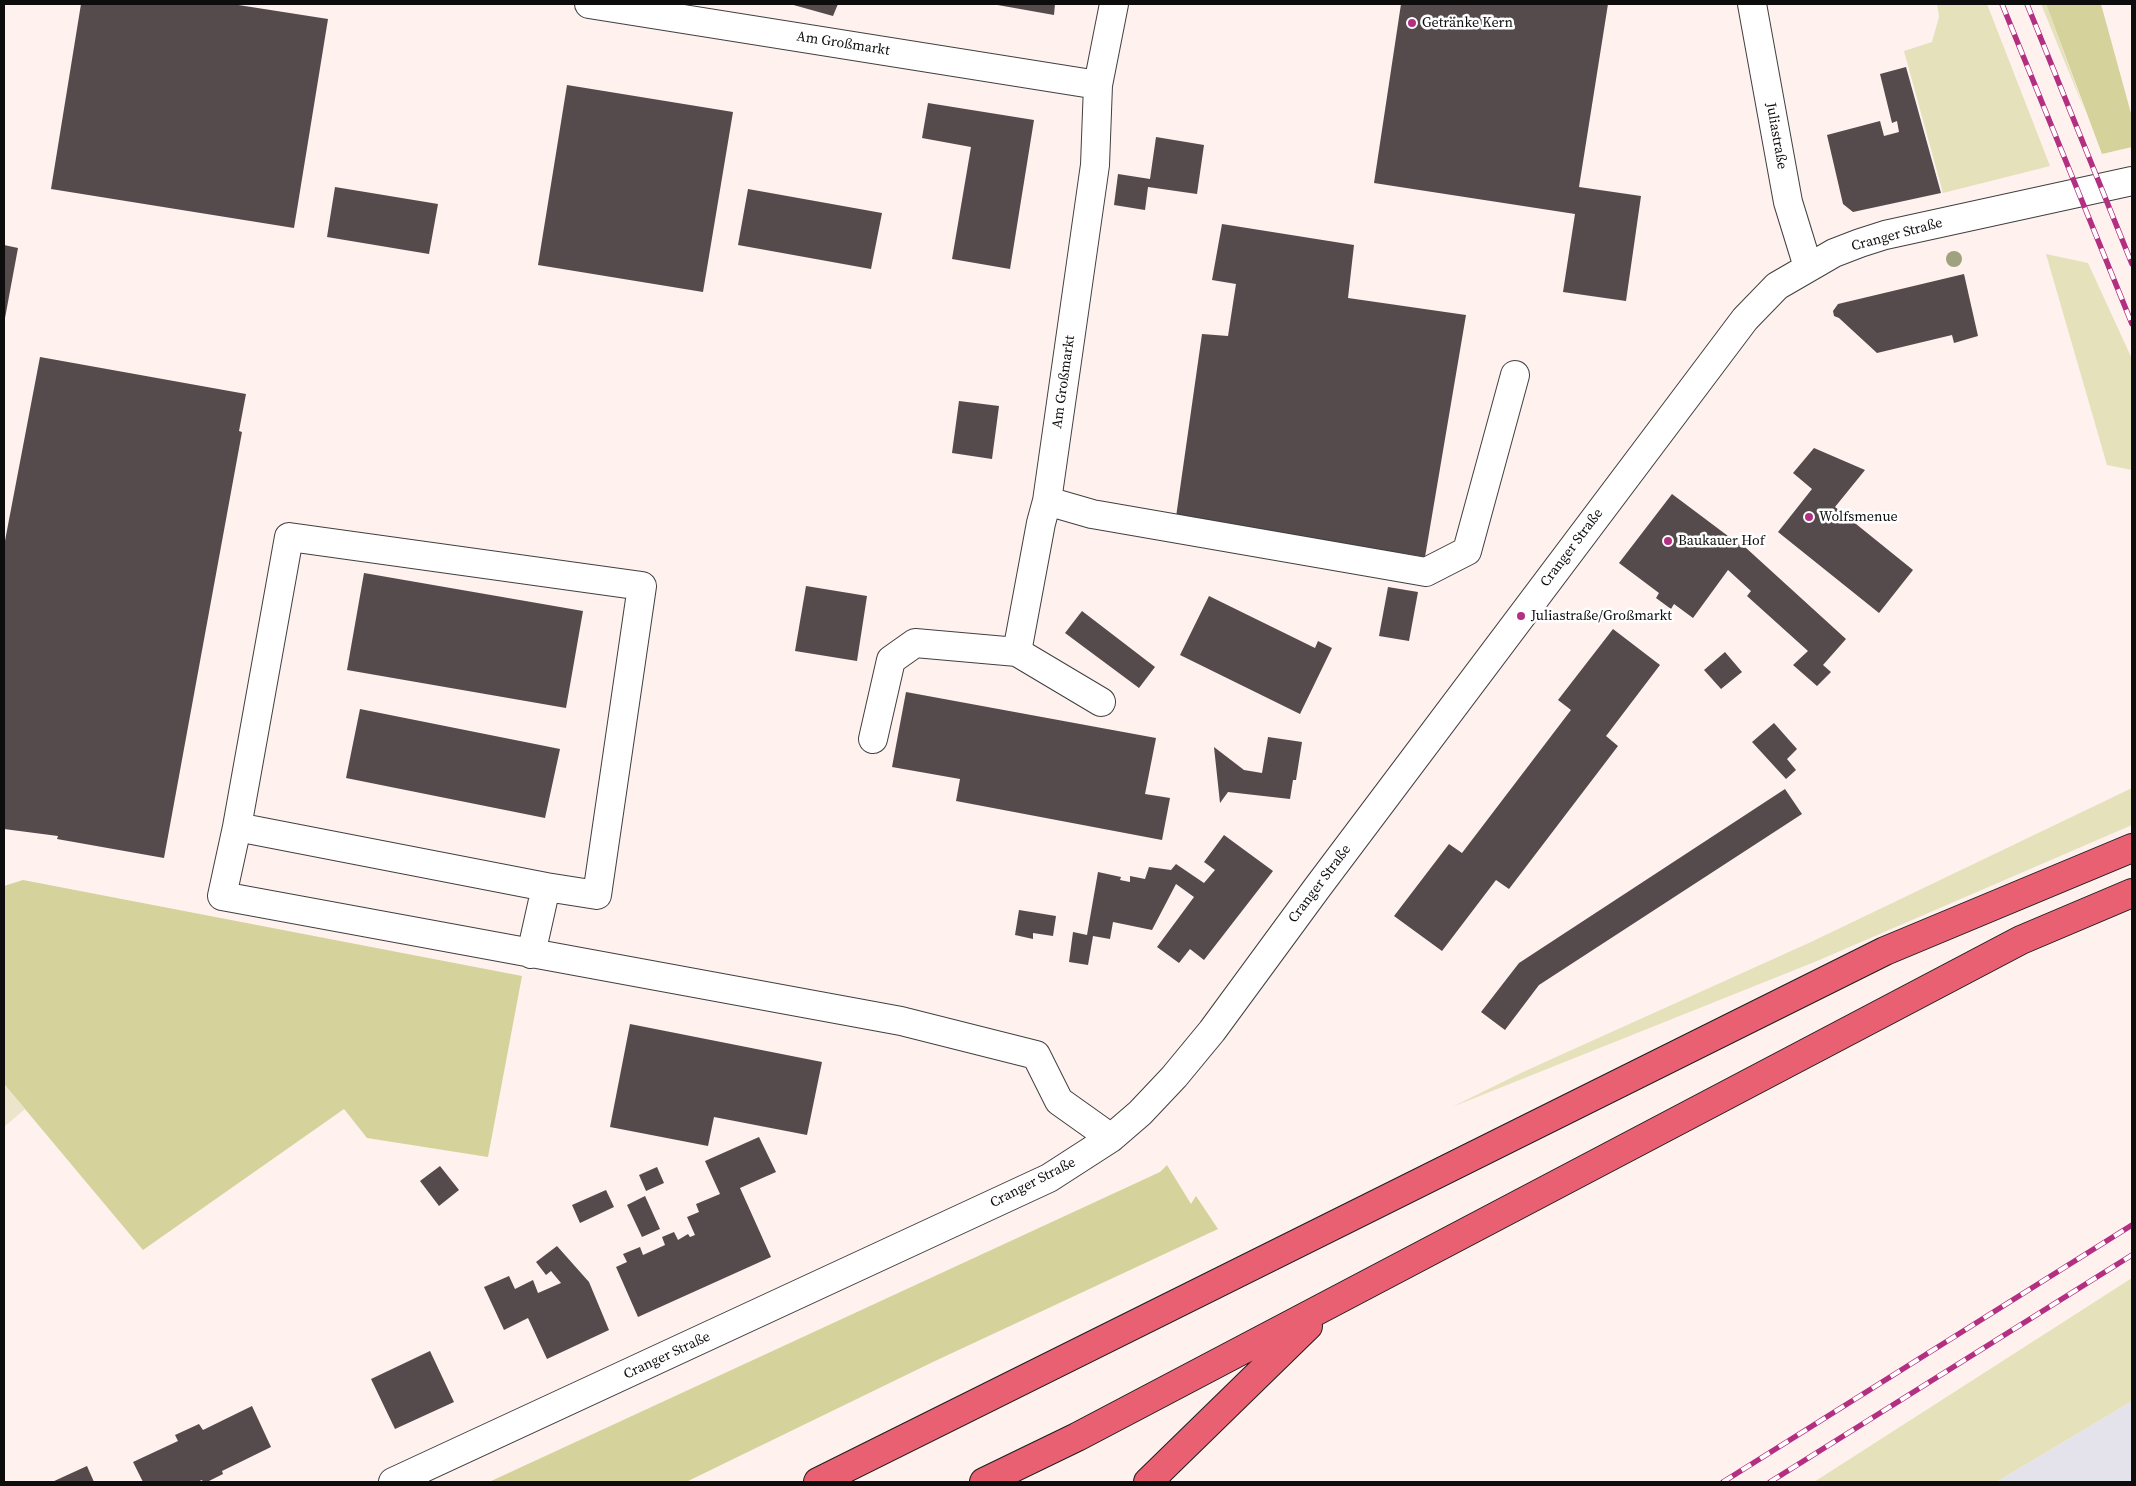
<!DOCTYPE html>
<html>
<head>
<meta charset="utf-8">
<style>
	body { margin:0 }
	#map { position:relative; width:2136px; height:1486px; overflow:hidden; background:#fef1ee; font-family:"Source Serif 4",serif }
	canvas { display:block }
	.frame { position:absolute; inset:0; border:5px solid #0d0d0d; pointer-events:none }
</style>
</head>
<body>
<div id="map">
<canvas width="2136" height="1486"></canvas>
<div class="frame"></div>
</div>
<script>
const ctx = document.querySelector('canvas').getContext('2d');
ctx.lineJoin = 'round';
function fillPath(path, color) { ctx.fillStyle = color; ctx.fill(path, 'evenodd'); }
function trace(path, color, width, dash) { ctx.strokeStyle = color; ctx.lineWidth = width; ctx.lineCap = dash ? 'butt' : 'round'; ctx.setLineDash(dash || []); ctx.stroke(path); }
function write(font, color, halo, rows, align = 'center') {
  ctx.font = font + ' "Source Serif 4",serif'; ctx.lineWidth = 5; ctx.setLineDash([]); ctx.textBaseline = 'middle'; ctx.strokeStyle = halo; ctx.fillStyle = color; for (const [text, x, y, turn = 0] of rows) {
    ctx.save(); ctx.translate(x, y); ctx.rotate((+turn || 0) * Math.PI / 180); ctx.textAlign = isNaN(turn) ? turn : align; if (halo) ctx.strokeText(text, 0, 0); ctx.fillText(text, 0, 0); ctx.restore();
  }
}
const industrial = new Path2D(`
	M2132,1401V1482H1996Z`);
const green = new Path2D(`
	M1937,4H1987L2050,166L1943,193L1904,51L1932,42L1939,17Z
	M2041,4H2046L2085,111Z
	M2046,254L2088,263L2132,359V470L2107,465Z
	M2132,788V825L1817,961L1452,1107L1523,1072L1811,942Z
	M2132,1278V1401L1996,1482H1814Z`);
const forest = new Path2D(`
	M2046,4H2101L2132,117V147L2102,154Z
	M23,880L522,976L488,1157L367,1138L344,1109L143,1250L4,1084V886Z
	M1167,1165L1191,1204L1196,1196L1218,1229L935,1361L686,1482H489L1160,1172Z`);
const pitch = new Path2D(`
	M4,1084L25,1109L4,1127Z`);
const building = new Path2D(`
	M81,4H232L328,19L294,228L51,189Z
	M790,4H838L833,16Z
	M992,4H1055L1054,15Z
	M1401,4H1608L1579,187L1641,196L1626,301L1563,292L1575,214L1374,183Z
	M1906,67L1941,193L1853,212L1843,204L1827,135L1880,121L1884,136L1899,132L1897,121L1892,123L1880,74Z
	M567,85L733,112L703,292L538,265Z
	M928,103L1034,120L1010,269L952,259L971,147L922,138Z
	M1156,137L1204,145L1197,194L1148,187L1145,210L1114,205L1118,174L1150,179Z
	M335,187L438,204L429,254L327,237Z
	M748,189L882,213L871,269L738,245Z
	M1222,224L1354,245L1348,298L1466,315L1425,557L1176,517L1202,334L1228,336L1236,284L1212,280Z
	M4,245L18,248L5,318H4Z
	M1964,274L1978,336L1954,343L1952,335L1877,353L1839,318L1834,316L1833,311L1838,304Z
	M40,357L246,394L239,431L242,432L164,858L57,839L58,836L4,829V546Z
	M959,401L999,406L992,459L952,453Z
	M1814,448L1865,470L1835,507L1913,570L1879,613L1778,532L1812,489L1793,473Z
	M1672,494L1744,548L1745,547L1846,639L1823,665L1831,672L1817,686L1793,665L1808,651L1747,596L1751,591L1728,570L1693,618L1674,604L1671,609L1656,598L1659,593L1619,563Z
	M364,573L583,611L566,708L347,670Z
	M806,586L867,596L857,661L795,651Z
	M1388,587L1418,592L1409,641L1379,636Z
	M1209,596L1315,648L1318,641L1332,648L1300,714L1180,655Z
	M1082,611L1155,667L1139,688L1065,633Z
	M1613,629L1660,665L1606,736L1618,746L1509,889L1496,880L1442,951L1394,916L1449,844L1462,853L1571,710L1558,700Z
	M1725,652L1742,672L1721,689L1704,670Z
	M906,692L1156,738L1145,794L1170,798L1162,840L956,801L960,779L892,767Z
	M360,709L560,749L545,818L346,778Z
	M1774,723L1797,749L1787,759L1796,770L1786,779L1752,742Z
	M1268,737L1302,742L1296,780H1293L1290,799L1228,792L1220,803L1214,747L1244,770L1262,773Z
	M1785,789L1802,814L1539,985L1505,1030L1481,1012L1519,963Z
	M1224,835L1273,871L1204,960L1190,949L1179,963L1157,947L1194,897L1176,884L1152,930L1113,922L1110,939L1093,936L1088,965L1069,962L1073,932L1087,935L1098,872L1121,877L1120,880L1130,882V876L1145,879L1149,867L1171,870L1176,864L1204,883L1215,870L1204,862Z
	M1019,910L1056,916L1053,936L1033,933V939L1015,935Z
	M630,1024L822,1062L807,1135L714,1117L708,1146L610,1127Z
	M759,1137L776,1172L740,1188L771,1257L638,1317L616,1267L627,1262L623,1254L640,1247L643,1255L665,1245L662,1237L674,1232L678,1240L688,1234L690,1237L695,1235L687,1217L699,1212L696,1204L720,1194L705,1161Z
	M440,1166L459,1190L439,1206L420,1181Z
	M657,1167L664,1183L646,1191L639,1175Z
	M606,1190L614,1207L580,1223L572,1205Z
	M645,1196L660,1229L642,1237L627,1205Z
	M557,1246L589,1282L609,1330L547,1359L528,1318L504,1330L484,1287L509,1276L515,1289L533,1280L538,1293L561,1283L551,1271L546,1275L536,1262Z
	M430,1351L454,1402L395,1429L371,1379Z
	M252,1406L271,1447L222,1471L223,1474L207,1482H203L202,1480L197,1482H143L133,1462L178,1441L175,1435L199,1424L203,1430Z
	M87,1466L94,1482H52Z`);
const minor = new Path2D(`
	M589,4L1098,85
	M1752,4L1788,202L1808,267
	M1047,501L1092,514L1426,572L1467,551L1515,375
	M1101,702L1017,652L1041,523L1047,501L1095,165L1098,85L1114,4
	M873,739L891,660L915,643L1017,652
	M237,827L546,887
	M531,954L546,887L597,895L642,586L289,537L237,827L222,896L901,1021L1036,1055L1059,1101L1111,1138
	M393,1482L1049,1178L1111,1138L1140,1113L1174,1077L1212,1031L1317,888L1745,319L1777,286L1834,253L1860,243L1885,235L2132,181`);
const highway = new Path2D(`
	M818,1482L1885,951L2132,848
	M984,1482L1077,1437L2021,940L2132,893
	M1148,1482L1308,1326`);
const rail = new Path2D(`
	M2002,4L2132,324
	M2027,4L2132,264
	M1723,1482L2132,1225
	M1770,1482L2132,1255`);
const trees = [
	[1954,259]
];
const markers = [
	[1412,23,5,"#b22f82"],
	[1809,517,5,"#b22f82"],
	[1668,541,5,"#b22f82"],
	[1521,616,5,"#b22f82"]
];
const poiNames = [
	["Getränke Kern",1422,23],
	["Wolfsmenue",1819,517],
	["Baukauer Hof",1678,541],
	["Juliastraße/Großmarkt",1531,616]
];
const streetNames = [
	["Am Großmarkt",843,44,9],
	["Juliastraße",1776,136,80],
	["Cranger Straße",1897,235,-15],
	["Am Großmarkt",1064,382,-82],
	["Cranger Straße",1572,548,-53],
	["Cranger Straße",1320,884,-53],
	["Cranger Straße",1033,1183,-27],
	["Cranger Straße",667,1356,-25]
];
fillPath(industrial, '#e4e2eb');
fillPath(green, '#e5e1ba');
fillPath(forest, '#d5d39b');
fillPath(pitch, '#ede5cb');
fillPath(building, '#554a4c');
trace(minor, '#404040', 30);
trace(highway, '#1e1e1e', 30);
trace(minor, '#fff', 28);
trace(highway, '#e96072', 28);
trace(rail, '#b22f82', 5.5);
trace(rail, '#fff', 4, [11]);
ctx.fillStyle = '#a0a17e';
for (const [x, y] of trees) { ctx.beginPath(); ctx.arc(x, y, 8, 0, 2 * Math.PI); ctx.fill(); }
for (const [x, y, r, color] of markers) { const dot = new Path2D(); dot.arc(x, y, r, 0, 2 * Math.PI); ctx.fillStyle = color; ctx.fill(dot); trace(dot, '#fff', 2); }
write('14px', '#0d0d0d', '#fff', poiNames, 'left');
write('14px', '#0d0d0d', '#fff', streetNames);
</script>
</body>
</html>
